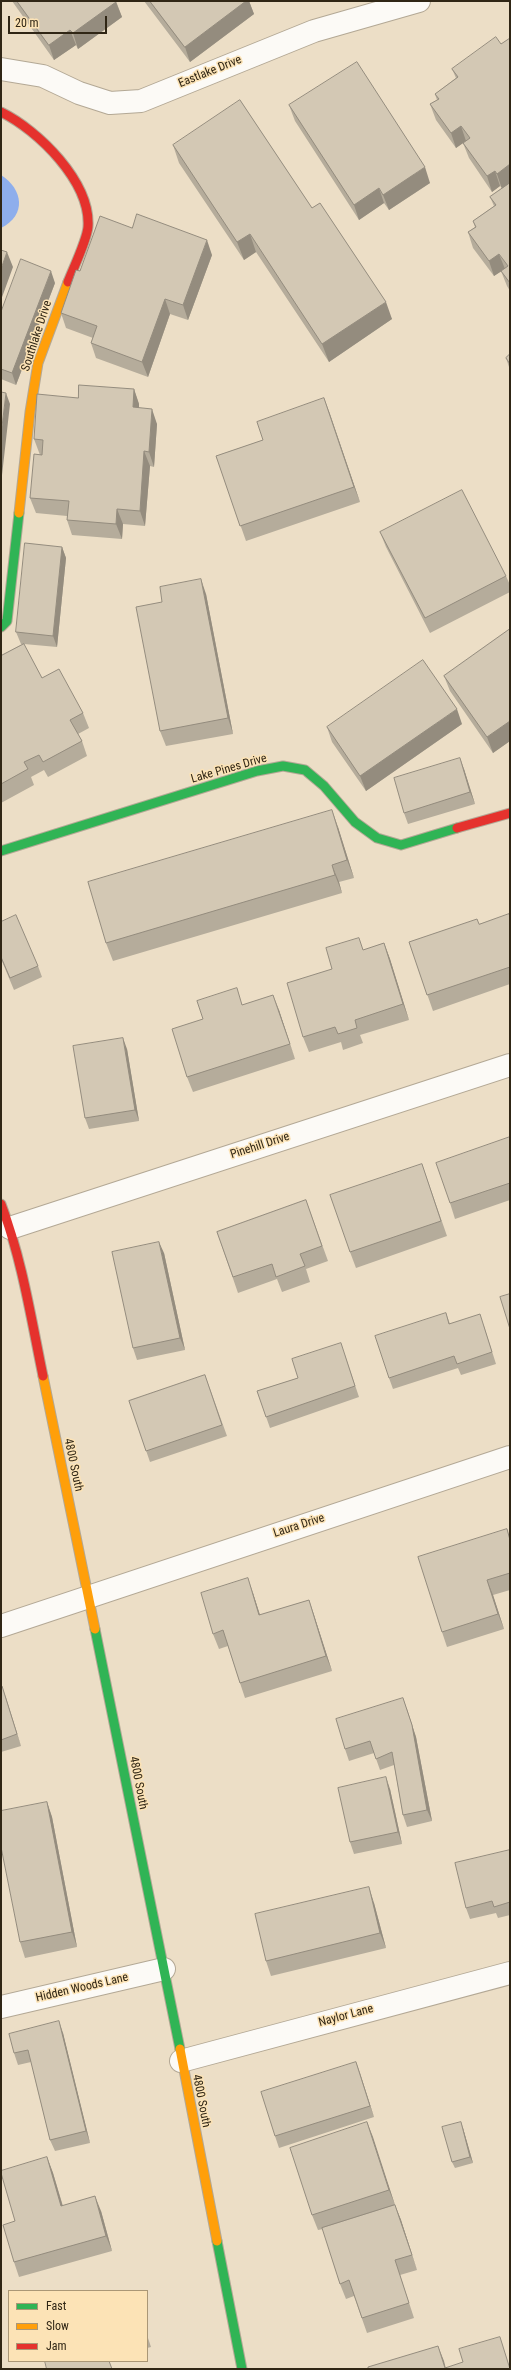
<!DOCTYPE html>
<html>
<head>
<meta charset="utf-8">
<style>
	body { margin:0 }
	#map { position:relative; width:511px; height:2370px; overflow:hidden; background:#ecdec6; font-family:"Roboto Condensed",sans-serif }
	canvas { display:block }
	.frame { position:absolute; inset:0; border:2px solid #302615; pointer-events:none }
	.legend { position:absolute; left:8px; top:2290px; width:140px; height:72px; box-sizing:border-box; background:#fce3b6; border:1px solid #aa9776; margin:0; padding:5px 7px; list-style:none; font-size:12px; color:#302615 }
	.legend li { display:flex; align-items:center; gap:8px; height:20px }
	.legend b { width:20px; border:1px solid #aa9776 }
	.scale { position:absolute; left:8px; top:16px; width:99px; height:18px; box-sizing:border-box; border:2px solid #302615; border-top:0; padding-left:5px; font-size:12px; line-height:14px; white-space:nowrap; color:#302615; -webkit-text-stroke:3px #fce3b6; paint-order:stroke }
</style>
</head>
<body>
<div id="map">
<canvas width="511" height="2370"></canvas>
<div class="frame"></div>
<ul class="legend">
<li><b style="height:5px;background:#30b455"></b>Fast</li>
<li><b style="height:5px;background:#ff9f0a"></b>Slow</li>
<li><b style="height:5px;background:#e5322d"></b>Jam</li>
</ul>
<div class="scale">20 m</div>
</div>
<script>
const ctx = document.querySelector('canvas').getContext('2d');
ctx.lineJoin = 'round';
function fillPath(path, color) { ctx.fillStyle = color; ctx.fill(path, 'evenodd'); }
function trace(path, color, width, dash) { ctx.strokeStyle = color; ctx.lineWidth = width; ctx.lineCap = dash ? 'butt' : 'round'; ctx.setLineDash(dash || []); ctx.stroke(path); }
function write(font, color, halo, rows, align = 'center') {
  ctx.font = font + ' "Roboto Condensed",sans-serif'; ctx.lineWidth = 3; ctx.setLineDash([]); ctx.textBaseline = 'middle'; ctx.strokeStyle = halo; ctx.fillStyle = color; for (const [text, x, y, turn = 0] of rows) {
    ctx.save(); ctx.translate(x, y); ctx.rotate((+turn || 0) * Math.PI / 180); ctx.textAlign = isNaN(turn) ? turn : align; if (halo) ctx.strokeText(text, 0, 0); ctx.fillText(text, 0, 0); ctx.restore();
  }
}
const water = new Path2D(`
	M1,175C23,189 27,215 1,228Z`);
const street = new Path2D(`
	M1,69L43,76L79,93L110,103L141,101L314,31L419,1
	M10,1228L510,1065
	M1,1626L510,1457
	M1,2007L164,1969
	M181,2061L510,1973`);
const fast = new Path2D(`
	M1,627L7,621L19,513
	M1,851L257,771L283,766L305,770L324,786L355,822L377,838L401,845L457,828
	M95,1629L180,2049
	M217,2241L242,2369`);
const slow = new Path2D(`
	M19,513L30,412L38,363L68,282
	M43,1376L95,1629
	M180,2049L217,2241`);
const jam = new Path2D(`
	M1,112C38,130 91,182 88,227C87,240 73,269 68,282
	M457,828L510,813
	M1,1204C22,1259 31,1318 43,1376`);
const wall = new Path2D(`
	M12,1H116L122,17L78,49L76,45L54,60Z
	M144,1H249L254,14L190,62Z
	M510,38V291L507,286L501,271L494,276L473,248L468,232L475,227L473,221L494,206L490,197L502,188L500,186L492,192L469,158L463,143L456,148L436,120L430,104L437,100L435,94L456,78L452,69L501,44Z
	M289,105L430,183L389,210L384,203L359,220L295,121Z
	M173,145L312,208L392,319L329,362L256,252L244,260L179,163Z
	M132,228L212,255L188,320L170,314L148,377L96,358L91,343L93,338L66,328L61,313L80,271Z
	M55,283L16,385L1,379V312Z
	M510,354V370L506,358Z
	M134,389L139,404V408L157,424L154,467L150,466L145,526L123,524L122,539L72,535L67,520V516L36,513L30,498L42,455H40L34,439L78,398Z
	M324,398L360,502L246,541L216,456L263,440Z
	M380,532L506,576L510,585V592L430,633L386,547Z
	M62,547L66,558L57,647L24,644L42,678L83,713L89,728L78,734L82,741L87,756L48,777L44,770L31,777L34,785L1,803V656L23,644H21L16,632Z
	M206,594L233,734L166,746L160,731Z
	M510,629V741L493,753L450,691L444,676Z
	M462,724L366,791L332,742L327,727Z
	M464,769L475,804L408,824L404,813Z
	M338,827L354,878L339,882L342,893L113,961L106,943Z
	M510,917V984L433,1011L409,942L479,924Z
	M1,922L38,966L42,977L14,990L1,959Z
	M384,943L390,959L409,1020L360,1035L363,1043L343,1050L341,1042L309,1052L303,1037L332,969L364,950Z
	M243,1005L279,1010L295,1059L193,1092L187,1077L203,1019Z
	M127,1049L139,1121L89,1129L85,1118Z
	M510,1137V1200L455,1219L450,1203Z
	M422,1164L447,1236L356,1268L350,1252Z
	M306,1200L328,1261L306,1269L310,1282L282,1292L277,1279L238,1293L217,1232Z
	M164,1253L185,1350L137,1360L133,1348Z
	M446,1313L450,1324L484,1326L496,1364L461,1375L458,1368L393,1389L389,1378Z
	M345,1355L359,1397L270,1428L257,1391L298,1378Z
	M205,1375L227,1436L150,1462L129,1401Z
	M507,1529L510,1538V1590L493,1595L504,1629L447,1647L442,1632Z
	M253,1593L260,1615L309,1600L314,1615L332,1671L245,1698L240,1683L228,1646L219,1649L213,1634Z
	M1,1686L6,1698L21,1746L1,1752Z
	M407,1709L416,1737L432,1821L407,1827L403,1815L394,1765L380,1770L374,1753L349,1761L345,1749Z
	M390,1789L402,1844L354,1854L350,1842Z
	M47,1802L52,1817L77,1947L25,1958L20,1942Z
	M510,1850V1915L498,1918L496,1913L470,1919L466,1908Z
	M374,1903L386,1948L271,1976L266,1961Z
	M63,2033L90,2143L55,2151L50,2140L31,2062L18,2065L14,2053Z
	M356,2062L374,2117L279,2148L275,2136Z
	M367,2122L395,2205L401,2220L417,2270L400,2275L414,2318L367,2333L354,2296L346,2299L340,2284L323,2229L318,2230L312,2215Z
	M463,2128L473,2163L455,2168L452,2162Z
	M47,2157L53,2173L63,2206L101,2211L112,2251L19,2277L14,2262L15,2221Z
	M147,2335L151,2347L147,2348Z`);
const shadedWall = new Path2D(`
	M246,1H249L254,14L190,62L185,47Z
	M116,2L122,17L78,49L73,33Z
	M70,30L76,45L54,60L49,45Z
	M461,126L466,141L456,148L451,133Z
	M510,164V183L502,189L497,174Z
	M425,167L430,183L389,210L383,195Z
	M495,171L500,186L492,192L487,176Z
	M379,188L384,203L359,220L354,205Z
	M250,234L256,252L244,260L237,242Z
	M207,240L212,255L188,320L183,305Z
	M7,252L13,267L1,300V269Z
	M499,254L505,269L494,276L489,261Z
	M51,271L55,283L16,385L12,373Z
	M165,299L170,314L148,377L142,362Z
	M386,302L392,319L329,362L322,344Z
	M134,389L139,404V422L133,407Z
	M6,393L10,404L1,484V435Z
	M324,398L330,414L360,502L354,487Z
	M152,409L157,424L154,467L149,452Z
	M144,451L150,466L145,526L140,511Z
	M117,509L123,524L122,539L116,524Z
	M62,547L66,558L57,647L53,636Z
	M201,579L206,594L233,734L228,718Z
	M457,709L462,724L366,791L360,776Z
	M510,721V741L493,753L487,737Z
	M460,758L464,769L475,804L470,792Z
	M332,810L338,827L354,878L347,860Z
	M332,865L339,882L342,893L335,875Z
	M384,943L390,959L409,1020L403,1004Z
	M273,995L279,1010L295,1059L290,1044Z
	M123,1038L127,1049L139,1121L135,1110Z
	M159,1242L164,1253L185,1350L180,1338Z
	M248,1578L253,1593L265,1631L259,1615Z
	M487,1580L493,1595L504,1629L498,1614Z
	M309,1600L314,1615L332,1671L326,1656Z
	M2,1686L6,1698L21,1746L17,1734Z
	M403,1698L416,1737L432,1821L427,1810Z
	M386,1777L390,1789L402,1844L398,1832Z
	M47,1802L52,1817L77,1947L72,1932Z
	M369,1887L374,1903L386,1948L380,1933Z
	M59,2021L63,2033L90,2143L86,2131Z
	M356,2062L360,2073L374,2117L370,2106Z
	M367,2122L373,2137L395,2205L389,2190Z
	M461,2122L463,2128L473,2163L470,2157Z
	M47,2157L53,2173L67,2221L61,2206Z
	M95,2196L101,2211L112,2251L106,2236Z
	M395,2205L401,2220L417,2270L412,2255Z
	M438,2346L444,2361L446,2369H445Z`);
const building = new Path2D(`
	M17,1H116V2L73,33L70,30L49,45Z
	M150,1H246L185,47Z
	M496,37L501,44L510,38V164L497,174L495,171L487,176L463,143L470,138L461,126L451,133L430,104L439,99L435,94L458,77L452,69Z
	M357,62L425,167L383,195L379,188L354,205L289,105Z
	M240,100L312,208L320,203L386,302L322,344L250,234L237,242L173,145Z
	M510,183V283L501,271L508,266L499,254L489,261L468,232L476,227L473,221L496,205L490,197Z
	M137,214L207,240L183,305L165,299L142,362L91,343L97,326L61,313L76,270L80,271L100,216L132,228Z
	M1,250L7,252L1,269Z
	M21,259L51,271L12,373L1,369V312Z
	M510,354V364L506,358Z
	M79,385L134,389L133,407L152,409L149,452L144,451L140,511L117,509L116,524L67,520L69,501L30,498L34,454L42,455L43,440L34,439L37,394L78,398Z
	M1,392L6,393L1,435Z
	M324,398L354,487L240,526L216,456L263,440L257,422Z
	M462,490L506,576L425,618L380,532Z
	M25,543L62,547L53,636L16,632Z
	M201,579L228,718L160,731L136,607L162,602L160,587Z
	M510,629V721L487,737L444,676Z
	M24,644L42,678L59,669L83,713L70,720L82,741L43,762L39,755L24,762L28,769L1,784V656Z
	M423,660L457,709L360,776L327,727Z
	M460,758L470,792L404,813L394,778Z
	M332,810L347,860L332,865L335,875L106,943L88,882Z
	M509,914L510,917V967L427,995L409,942L477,919L479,924Z
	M16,915L38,966L10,978L1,957V922Z
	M359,938L363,950L384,943L403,1004L355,1020L357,1028L338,1034L335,1027L303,1037L287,983L332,969L326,948Z
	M237,988L242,1005L273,995L290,1044L187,1077L172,1029L203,1019L197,1001Z
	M123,1038L135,1110L85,1118L73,1046Z
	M510,1137V1183L450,1203L436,1163Z
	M422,1164L441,1221L350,1252L330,1195Z
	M306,1200L322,1246L300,1254L305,1266L276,1277L272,1264L233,1277L217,1232Z
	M159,1242L180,1338L133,1348L112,1252Z
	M510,1294V1329L500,1297Z
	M446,1313L449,1324L480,1314L492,1352L457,1364L454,1356L389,1378L375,1336Z
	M341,1343L355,1386L266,1417L257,1391L298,1378L292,1359Z
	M205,1375L222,1425L146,1451L129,1401Z
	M507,1529L510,1540V1573L487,1580L498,1614L442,1632L418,1557Z
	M248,1578L259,1615L309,1600L326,1656L240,1683L223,1630L213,1634L201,1593Z
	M1,1686H2L17,1734L1,1740Z
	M403,1698L412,1725L427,1810L403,1815L392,1752L376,1759L370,1741L345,1749L336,1719Z
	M386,1777L398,1832L350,1842L338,1788Z
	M47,1802L72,1932L20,1942L1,1847V1811Z
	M510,1850V1902L494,1907L492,1901L466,1908L455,1863Z
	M369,1887L380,1933L266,1961L255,1914Z
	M59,2021L86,2131L50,2140L28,2050L14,2053L9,2034Z
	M356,2062L370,2106L275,2136L261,2092Z
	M367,2122L389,2190L312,2215L290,2148Z
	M461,2122L470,2157L452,2162L442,2127Z
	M47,2157L61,2206L95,2196L106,2236L14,2262L3,2225L15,2221L1,2173V2171Z
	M395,2205L412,2255L395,2260L409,2303L362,2318L349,2280L340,2284L322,2228Z
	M500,2337L510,2369H368V2367L438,2346L445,2368L463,2362L459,2349Z
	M45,2361H109L112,2369H47Z`);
const streetNames = [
	["Eastlake Drive",210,72,-22],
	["Southlake Drive",37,336,-72],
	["Lake Pines Drive",229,769,-16],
	["Pinehill Drive",260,1146,-18],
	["4800 South",73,1465,78],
	["Laura Drive",299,1526,-18],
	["4800 South",138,1783,79],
	["Hidden Woods Lane",82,1988,-13],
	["Naylor Lane",346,2016,-15],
	["4800 South",201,2101,79]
];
fillPath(water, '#8eaeec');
trace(street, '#b3a895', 24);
trace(fast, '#b3a895', 11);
trace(slow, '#b3a895', 11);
trace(jam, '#b3a895', 11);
trace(street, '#fcfaf6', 22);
trace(fast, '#30b455', 9);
trace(slow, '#ff9f0a', 9);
trace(jam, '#e5322d', 9);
fillPath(wall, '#b5ac9b');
fillPath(shadedWall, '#948c7e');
fillPath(building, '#d3c8b4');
trace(building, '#948c7e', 1);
write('12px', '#302615', '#fce3b6', streetNames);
</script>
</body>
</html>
